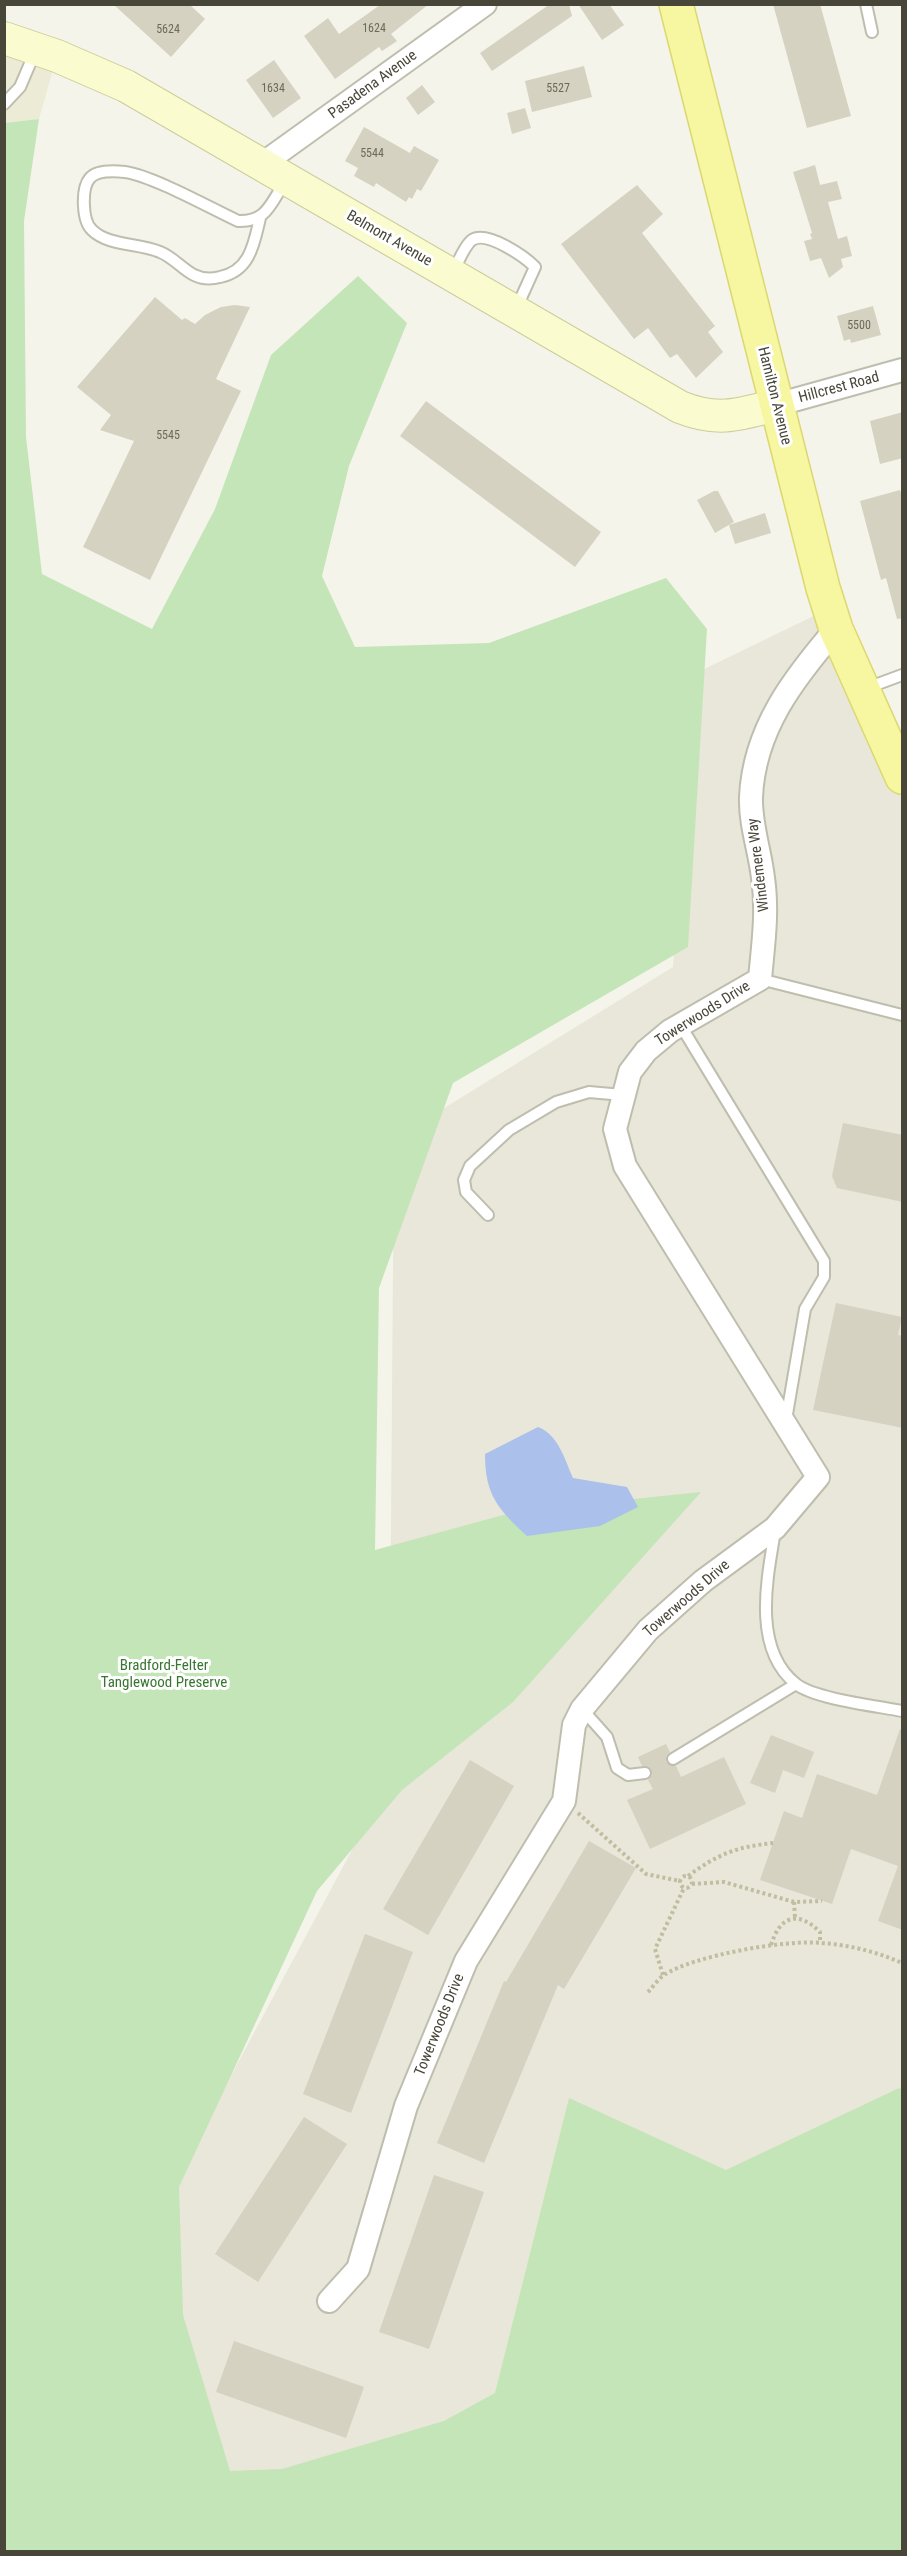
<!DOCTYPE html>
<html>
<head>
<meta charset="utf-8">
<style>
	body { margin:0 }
	#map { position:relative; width:907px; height:2556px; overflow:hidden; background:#f4f4eb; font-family:"Roboto Condensed",sans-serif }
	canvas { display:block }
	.frame { position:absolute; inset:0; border:6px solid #484639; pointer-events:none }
</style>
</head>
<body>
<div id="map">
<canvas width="907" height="2556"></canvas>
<div class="frame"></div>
</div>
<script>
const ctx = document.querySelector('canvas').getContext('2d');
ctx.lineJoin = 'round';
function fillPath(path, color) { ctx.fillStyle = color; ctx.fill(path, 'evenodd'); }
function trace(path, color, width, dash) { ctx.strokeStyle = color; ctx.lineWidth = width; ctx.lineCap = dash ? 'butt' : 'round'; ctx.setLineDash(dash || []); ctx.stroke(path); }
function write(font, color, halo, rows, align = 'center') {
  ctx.font = font + ' "Roboto Condensed",sans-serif'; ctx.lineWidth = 6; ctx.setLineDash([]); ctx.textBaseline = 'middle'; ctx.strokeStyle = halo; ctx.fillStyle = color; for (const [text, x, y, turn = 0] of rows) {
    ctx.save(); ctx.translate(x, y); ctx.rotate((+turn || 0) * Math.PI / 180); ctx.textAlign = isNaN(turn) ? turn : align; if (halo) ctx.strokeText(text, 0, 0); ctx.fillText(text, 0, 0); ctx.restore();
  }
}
const residential = new Path2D(`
	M830,608L902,777V2551L28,2454L389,1781L394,1139L673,967L692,675Z`);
const education = new Path2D(`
	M5,38L57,56L39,119L5,123Z`);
const green = new Path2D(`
	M39,119L24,221L26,437L42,574L152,629L215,509L271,355L358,276L407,323L349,466L322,576L355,647L489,643L666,578L707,629L688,947L453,1083L379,1288L375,1550L518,1511L701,1492L513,1702L402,1790L317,1891L179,2187L183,2315L230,2471L282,2469L444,2421L495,2393L569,2098L726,2170L899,2088L902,2090V2551H5L4,123Z`);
const water = new Path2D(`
	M538,1427C558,1434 565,1460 573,1478L627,1487L638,1507L600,1526L527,1536C498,1509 485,1495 485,1454Z`);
const building = new Path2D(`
	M113,4H189L205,19L171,57Z
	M429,4L391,34L397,41L382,51L379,47L335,79L304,36L328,18L339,34L380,5Z
	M550,4H569L572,16L492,71L480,53Z
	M578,4H609L624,25L602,40Z
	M773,4H820L851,116L807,128Z
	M274,60L301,98L273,118L246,80Z
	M584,66L592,97L532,112L525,81Z
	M422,85L435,102L418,115L406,98Z
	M525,108L531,128L512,134L507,113Z
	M364,127L410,153L414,146L439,160L421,191L417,189L412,199L409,197L406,202L376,183L374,187L354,176L358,168L345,161Z
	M815,165L820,185L837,181L842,199L828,202L838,239L847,236L852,256L841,259L843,267L829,278L821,258L810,261L804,241L812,239L810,234L812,233L793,172Z
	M637,185L663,214L642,233L715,326L708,332L723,352L696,378L677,354L670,358L648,328L634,339L561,244Z
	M155,297L182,320L185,318L195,324L205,315L221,307L235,305L250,307L216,379L241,391L150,580L83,547L134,441L100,430L111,415L77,387Z
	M873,306L881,335L851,343L850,339L844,341L837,316Z
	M426,401L601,532L575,567L400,436Z
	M903,412V458L880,464L870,421Z
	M900,490L903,499V618L897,619L886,578L881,580L860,501Z
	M714,491H718L734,522L715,533L697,500Z
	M765,513L771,533L735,544L729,525Z
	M843,1123L903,1135V1202L837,1188L832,1176Z
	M836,1303L902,1317L898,1335L903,1336V1428L813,1410Z
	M900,1729L903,1730V1930L878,1921L898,1866L851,1849L832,1904L760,1880L784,1811L802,1818L817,1774L877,1795Z
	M771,1735L814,1752L804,1778L783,1770L775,1793L750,1783Z
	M666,1744L670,1752L666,1756V1762L676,1766L681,1777L724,1757L746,1804L650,1849L627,1800L653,1789L648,1780L652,1775L651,1769L642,1766L638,1757Z
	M470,1760L514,1786L428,1935L383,1909Z
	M589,1841L636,1868L564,1989L558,1985L484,2163L437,2143L504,1981L506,1982Z
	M365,1934L413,1952L351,2113L303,2094Z
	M304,2117L347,2144L258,2282L215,2254Z
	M434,2175L484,2192L429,2349L379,2332Z
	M234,2341L364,2387L346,2438L216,2392Z`);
const path = new Path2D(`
	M578,1813L646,1874L680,1881
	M680 1882a6 6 0 1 1 12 0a6 6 0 1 1-12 0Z
	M688,1876C718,1854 736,1847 773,1843
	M692,1884L724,1882L794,1902L822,1901
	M794,1902L795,1918
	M771,1945C780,1916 798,1910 820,1932V1942
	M663,1975L655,1949L684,1888
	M648,1992C653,1987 658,1979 664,1975C692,1956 787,1939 822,1943C850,1945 877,1952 902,1963`);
const lane = new Path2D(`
	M866,4L872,32
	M4,104L20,87L35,52
	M260,218C254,244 250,271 220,277C212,279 202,279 194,275C182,269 173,257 160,252C139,243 108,246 92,230C82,221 81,188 90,178C97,170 116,171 125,172C153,176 210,208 238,221C267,222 270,204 285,182
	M453,272C458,263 464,246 472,240C487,230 525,257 535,267L516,309
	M867,688L902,675
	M760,979L902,1015
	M681,1026L824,1261V1277L805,1309L786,1420
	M488,1215L466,1192L464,1180L470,1166L509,1130L556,1102L589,1092L623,1095
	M775,1531C767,1579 752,1649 796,1684C815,1699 877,1706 902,1711
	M582,1709L607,1737L617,1768L628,1775L645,1773
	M673,1759L796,1684`);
const street = new Path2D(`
	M261,165L485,4
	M776,405L902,370
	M329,2301L358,2269L406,2106L466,1961L564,1801L574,1725L582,1709L648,1630L703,1581L775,1528L818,1477L625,1166L615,1129L630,1072L646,1051L670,1031L760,979C763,946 768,912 763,878C760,851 750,824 751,797C754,729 794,678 836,629`);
const secondary = new Path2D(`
	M4,38L57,56L126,86L680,407C717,422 738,415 776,405`);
const primary = new Path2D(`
	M676,4L823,588L836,629L902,777`);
const numberNames = [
	["1624",374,29],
	["5624",168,30],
	["1634",273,89],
	["5527",558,89],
	["5544",372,154],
	["5500",859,326],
	["5545",168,436]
];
const streetNames = [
	["Pasadena Avenue",373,85,-36],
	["Belmont Avenue",389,239,30],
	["Hillcrest Road",839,388,-15],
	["Hamilton Avenue",774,396,76],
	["Windemere Way",759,865,-97],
	["Towerwoods Drive",703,1014,-32],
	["Towerwoods Drive",687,1599,-41],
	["Towerwoods Drive",440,2025,-68]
];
const parkNames = [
	["Bradford-Felter",164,1666],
	["Tanglewood Preserve",164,1683]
];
fillPath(residential, '#e8e7d9');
fillPath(education, '#ececd6');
fillPath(green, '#c4e5b7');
fillPath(water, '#acc0ec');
fillPath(building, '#d5d2c1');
trace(lane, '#bfbeae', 14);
trace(street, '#bfbeae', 26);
trace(secondary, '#cdcd9b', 34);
trace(primary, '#dcd871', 36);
trace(path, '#c0bda0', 4, [3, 3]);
trace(lane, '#fff', 10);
trace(street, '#fff', 22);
trace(secondary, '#fafbce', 32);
trace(primary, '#f7f6a1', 33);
write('12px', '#6b695b', null, numberNames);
write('15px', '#484639', '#fff', streetNames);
write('15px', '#377630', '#fff', parkNames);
</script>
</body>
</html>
